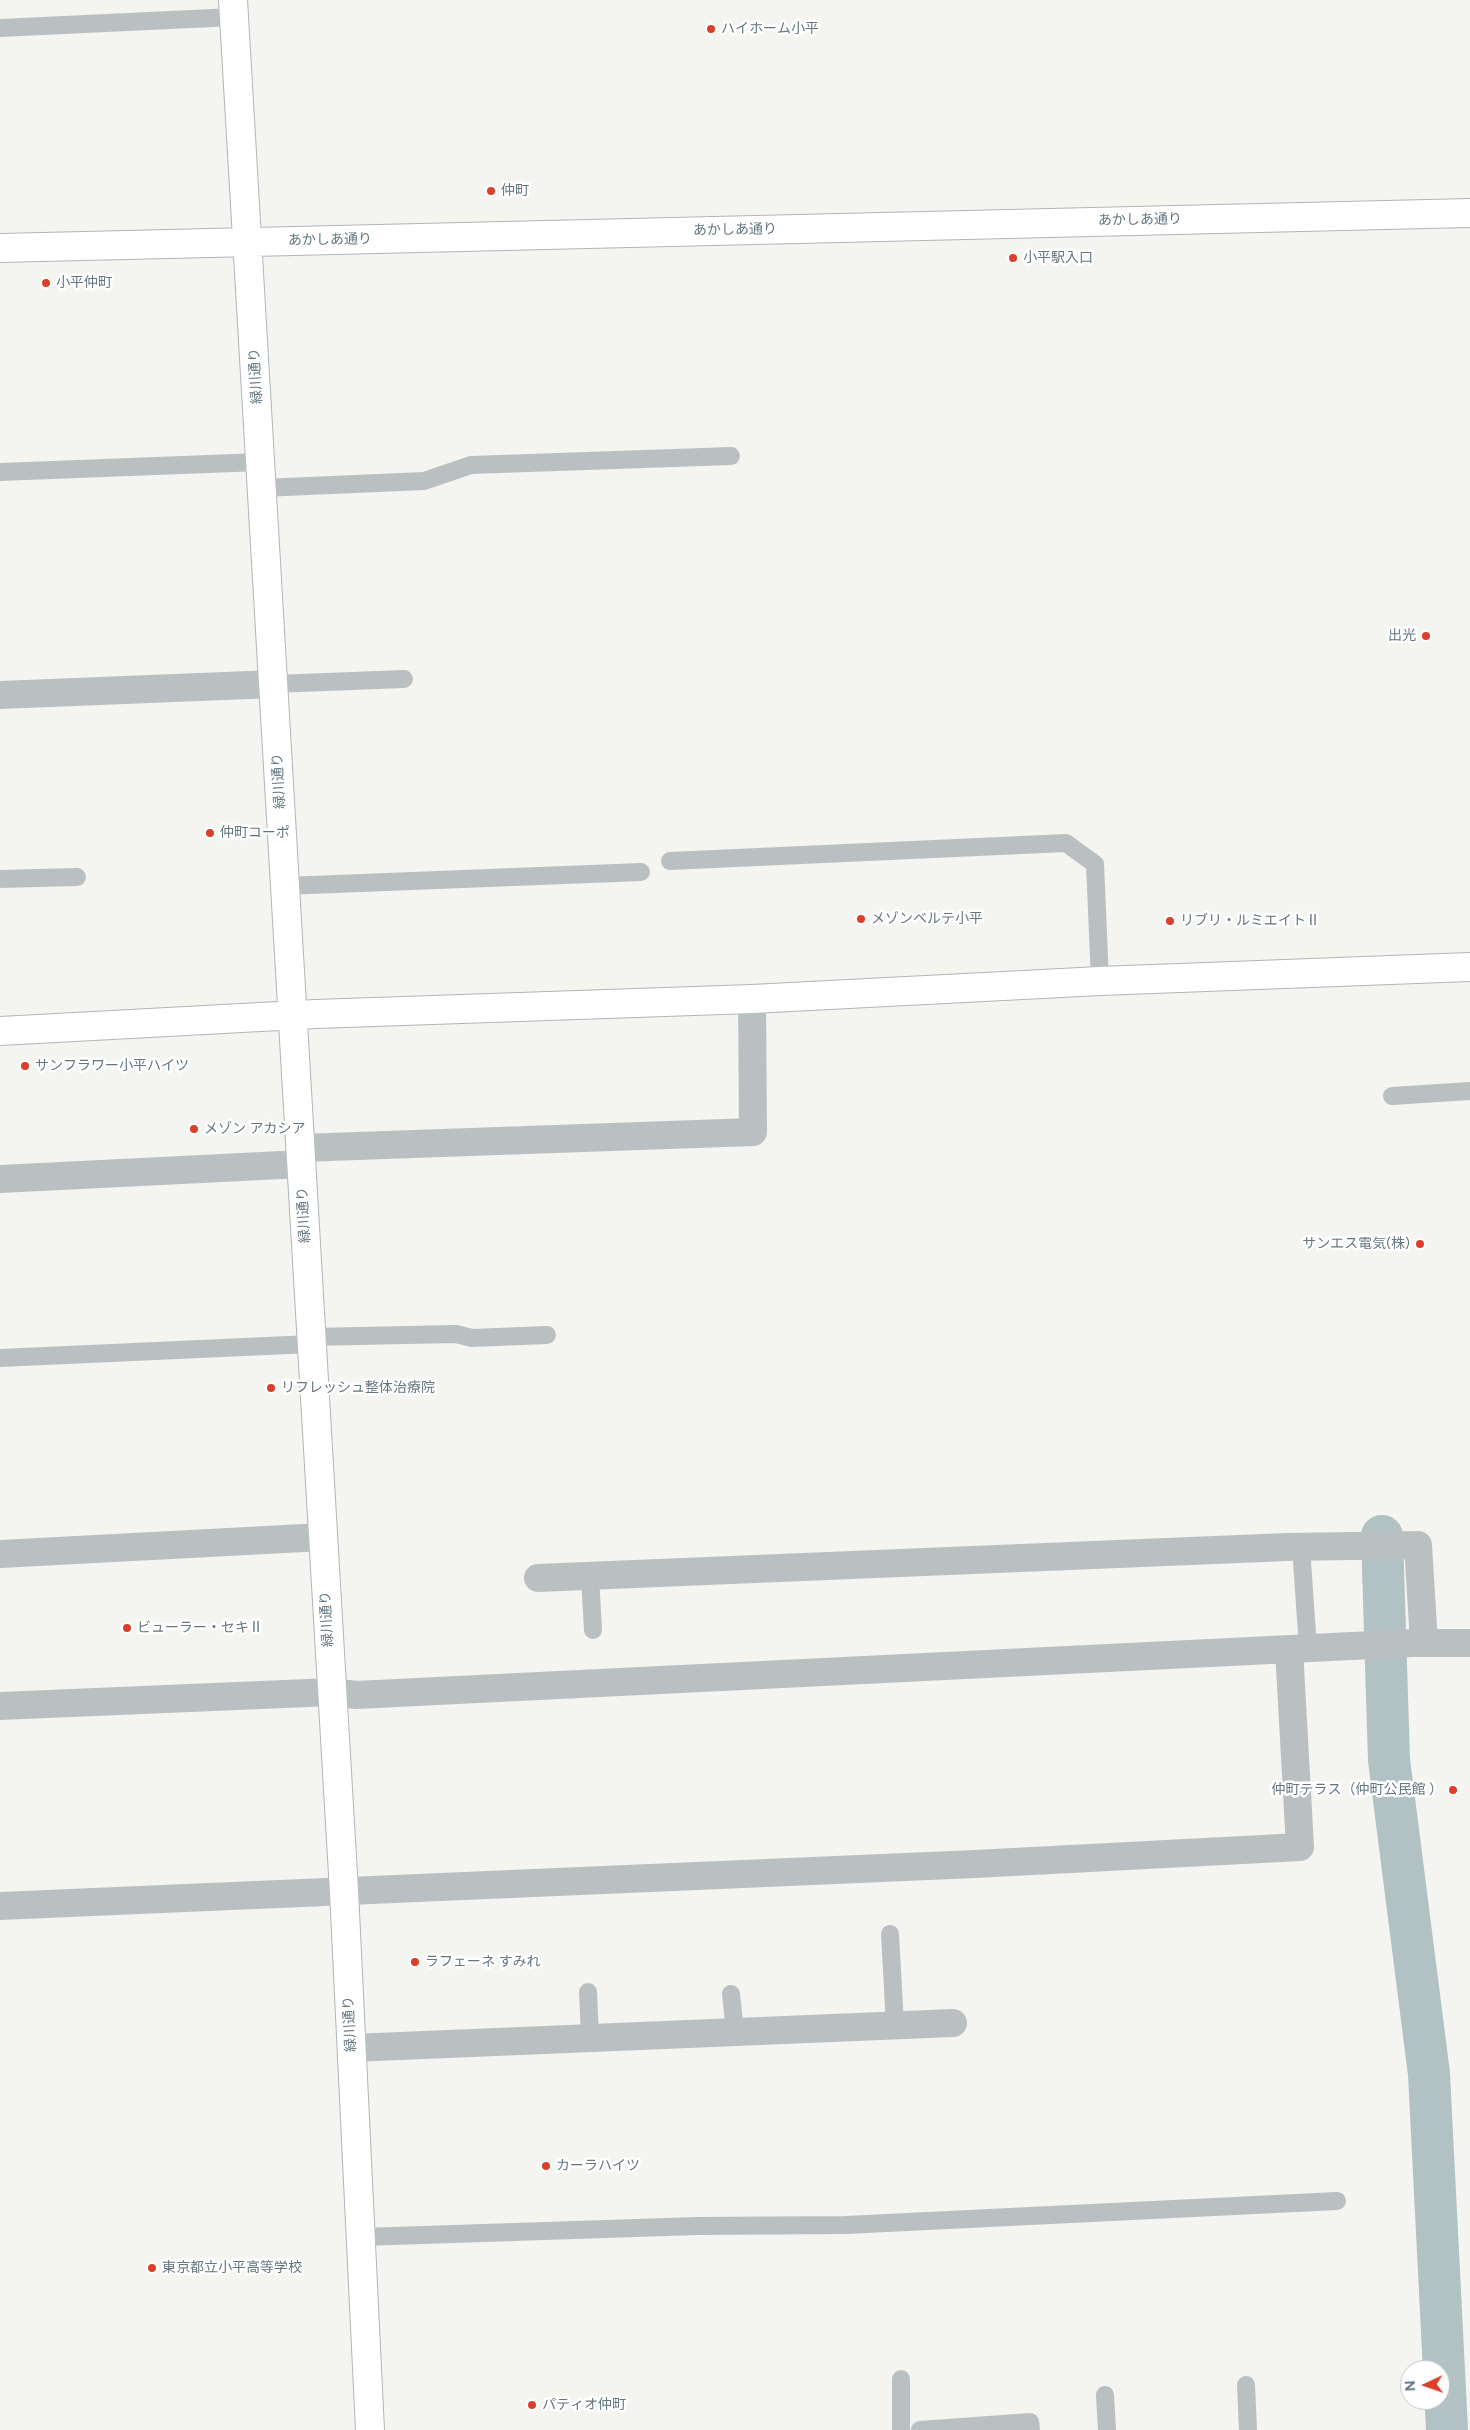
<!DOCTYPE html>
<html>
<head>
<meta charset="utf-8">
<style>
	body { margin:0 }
	#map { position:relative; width:1470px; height:2430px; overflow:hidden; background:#f4f4f0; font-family:Figtree,sans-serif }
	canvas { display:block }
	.north { position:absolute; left:1400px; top:2360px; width:50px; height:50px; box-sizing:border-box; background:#fff; border:1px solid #c1c9cc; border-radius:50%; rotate:267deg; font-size:14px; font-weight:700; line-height:20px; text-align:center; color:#647780 }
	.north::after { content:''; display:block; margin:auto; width:18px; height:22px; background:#db3e2a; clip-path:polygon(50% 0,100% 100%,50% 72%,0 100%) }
</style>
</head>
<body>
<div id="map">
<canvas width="1470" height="2430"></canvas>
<div class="north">N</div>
</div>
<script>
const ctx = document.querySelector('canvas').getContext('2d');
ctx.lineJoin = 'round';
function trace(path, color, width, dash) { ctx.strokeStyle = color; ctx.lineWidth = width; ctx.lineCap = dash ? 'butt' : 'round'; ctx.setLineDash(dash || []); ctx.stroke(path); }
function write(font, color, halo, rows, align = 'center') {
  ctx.font = font + ' Figtree,"Noto Sans JP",sans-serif'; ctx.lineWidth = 5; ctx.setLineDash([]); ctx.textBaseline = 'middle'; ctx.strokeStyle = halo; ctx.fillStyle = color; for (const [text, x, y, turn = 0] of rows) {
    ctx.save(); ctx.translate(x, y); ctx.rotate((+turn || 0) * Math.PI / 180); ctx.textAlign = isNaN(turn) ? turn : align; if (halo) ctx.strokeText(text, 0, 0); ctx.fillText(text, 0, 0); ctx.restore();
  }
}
const canal = new Path2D(`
	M1382,1536L1389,1760L1429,2074L1447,2430`);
const lane = new Path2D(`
	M0,28L234,17
	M0,472L260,462
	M262,488L424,481L471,465L731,456
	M274,684L404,679
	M670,861L1066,843L1095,864L1100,981
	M0,879L77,877
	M285,886L641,872
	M1392,1096L1470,1091
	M310,1337L456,1334L472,1338L547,1335
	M0,1358L311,1344
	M1301,1547L1308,1648
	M590,1576L593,1630
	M890,1934L895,2025
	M588,1992L590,2038
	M731,1994L735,2032
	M362,2237L697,2226L846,2225L1337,2201
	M901,2379V2430
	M1246,2385L1248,2430
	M1105,2395L1107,2430
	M920,2430L1030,2422L1031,2430`);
const street = new Path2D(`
	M0,695L274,684
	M301,1148L753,1132L752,999
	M0,1179L302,1164
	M0,1554L323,1537
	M538,1578L1287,1547L1418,1545L1424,1643
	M0,1706L332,1692L356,1695L1413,1643H1470
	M0,1906L975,1864L1300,1847L1289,1649
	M352,2048L953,2023`);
const secondary = new Path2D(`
	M233,0L344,1891L370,2430
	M0,248L1470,213
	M0,1031L316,1014L752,999L1100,981L1470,967`);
const markers = [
	[711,29,5,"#db3e2a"],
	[491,191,5,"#db3e2a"],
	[1013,258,5,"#db3e2a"],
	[46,283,5,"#db3e2a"],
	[1426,636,5,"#db3e2a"],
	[210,833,5,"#db3e2a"],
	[861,919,5,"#db3e2a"],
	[1170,921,5,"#db3e2a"],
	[25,1066,5,"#db3e2a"],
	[194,1129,5,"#db3e2a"],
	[1420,1244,5,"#db3e2a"],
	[271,1388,5,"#db3e2a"],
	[127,1628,5,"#db3e2a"],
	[1453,1790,5,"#db3e2a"],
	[415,1962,5,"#db3e2a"],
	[546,2166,5,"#db3e2a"],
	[152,2268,5,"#db3e2a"],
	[532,2405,5,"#db3e2a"]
];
const poiNames = [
	["ハイホーム小平",721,29],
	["仲町",501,191],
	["小平駅入口",1023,258],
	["小平仲町",56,283],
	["出光",1416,636,"right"],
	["仲町コーポ",220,833],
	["メゾンベルテ小平",871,919],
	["リブリ・ルミエイトⅡ",1180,921],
	["サンフラワー小平ハイツ",35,1066],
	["メゾン アカシア",204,1129],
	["サンエス電気(株)",1410,1244,"right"],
	["リフレッシュ整体治療院",281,1388],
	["ビューラー・セキⅡ",137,1628],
	["仲町テラス（仲町公民館 ）",1443,1790,"right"],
	["ラフェーネ すみれ",425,1962],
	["カーラハイツ",556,2166],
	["東京都立小平高等学校",162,2268],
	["パティオ仲町",542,2405]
];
const streetNames = [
	["あかしあ通り",1140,220,-1],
	["あかしあ通り",735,230,-1],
	["あかしあ通り",330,240,-1],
	["緑川通り",256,376,-93],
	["緑川通り",279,781,-93],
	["緑川通り",304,1215,-93],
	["緑川通り",327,1619,-93],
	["緑川通り",350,2024,-93]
];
trace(canal, '#b2c1c3', 42);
trace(secondary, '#afb6b9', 30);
trace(lane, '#bac0c2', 18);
trace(street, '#bac0c2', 28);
trace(secondary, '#fff', 28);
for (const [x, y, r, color] of markers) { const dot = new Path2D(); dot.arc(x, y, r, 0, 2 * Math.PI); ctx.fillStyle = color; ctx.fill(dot); trace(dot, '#fff', 2); }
write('14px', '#647780', '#fff', poiNames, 'left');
write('14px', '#647780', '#fff', streetNames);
</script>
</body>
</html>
